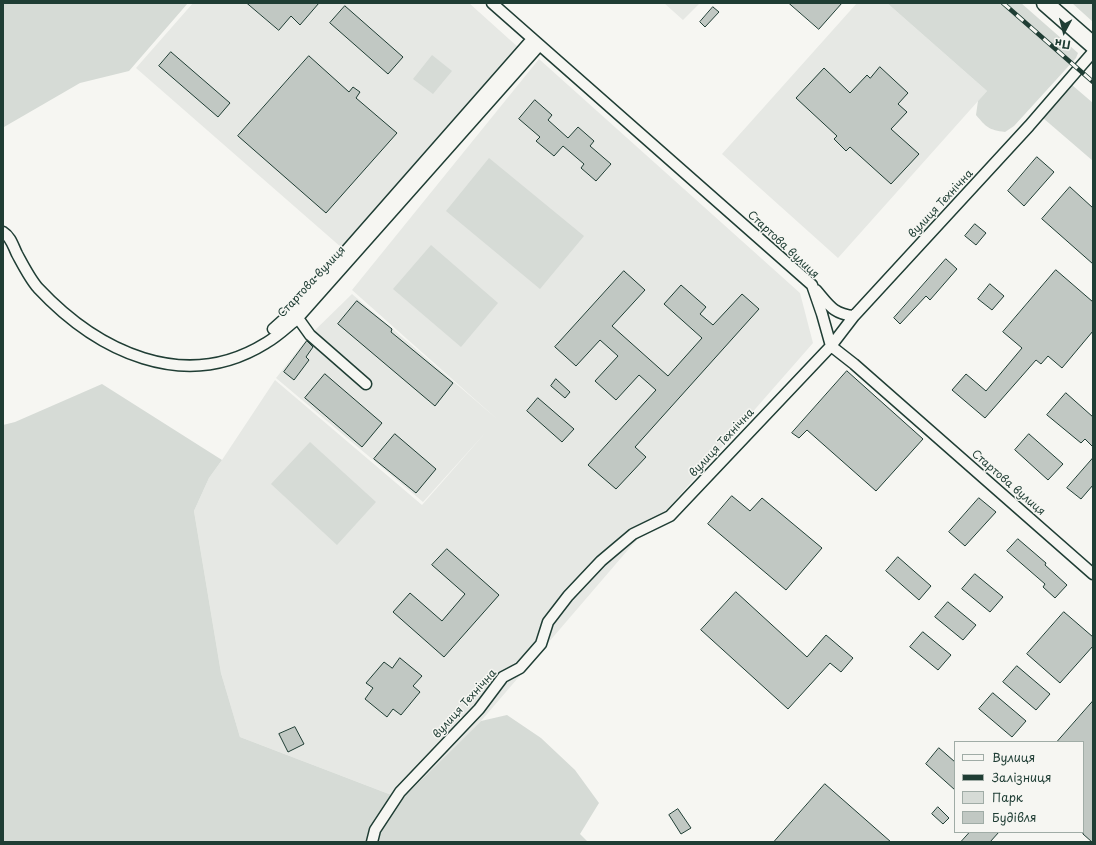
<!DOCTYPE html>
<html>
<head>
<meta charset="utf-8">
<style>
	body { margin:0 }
	#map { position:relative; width:1096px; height:845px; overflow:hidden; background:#f6f6f2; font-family:"Playpen Sans",sans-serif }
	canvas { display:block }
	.frame { position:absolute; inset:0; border:4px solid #1f3d34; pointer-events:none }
	.legend { position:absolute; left:954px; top:741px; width:130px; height:92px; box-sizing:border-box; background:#f6f6f2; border:1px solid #a0aca6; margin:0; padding:5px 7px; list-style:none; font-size:12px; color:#1f3d34 }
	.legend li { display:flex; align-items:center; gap:8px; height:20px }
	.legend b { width:20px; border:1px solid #a0aca6 }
	.north { position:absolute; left:1044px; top:12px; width:40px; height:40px; -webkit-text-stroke:3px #f6f6f2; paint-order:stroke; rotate:187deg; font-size:11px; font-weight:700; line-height:16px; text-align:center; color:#1f3d34 }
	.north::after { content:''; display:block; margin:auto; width:14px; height:18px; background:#1f3d34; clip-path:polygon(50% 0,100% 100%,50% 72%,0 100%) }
</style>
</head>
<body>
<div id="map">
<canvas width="1096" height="845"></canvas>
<div class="frame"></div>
<ul class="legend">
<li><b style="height:5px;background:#f6f6f2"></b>Вулиця</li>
<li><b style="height:5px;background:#1f3d34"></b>Залізниця</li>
<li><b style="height:11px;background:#d6dbd6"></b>Парк</li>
<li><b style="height:11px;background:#c1c8c3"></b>Будівля</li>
</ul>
<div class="north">Пн</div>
</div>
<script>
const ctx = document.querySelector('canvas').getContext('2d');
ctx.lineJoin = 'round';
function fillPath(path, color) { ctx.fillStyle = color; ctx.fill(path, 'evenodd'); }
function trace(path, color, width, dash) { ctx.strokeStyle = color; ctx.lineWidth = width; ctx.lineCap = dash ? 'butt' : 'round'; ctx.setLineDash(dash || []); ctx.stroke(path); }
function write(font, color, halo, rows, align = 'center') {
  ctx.font = font + ' "Playpen Sans",sans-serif'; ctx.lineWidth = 3; ctx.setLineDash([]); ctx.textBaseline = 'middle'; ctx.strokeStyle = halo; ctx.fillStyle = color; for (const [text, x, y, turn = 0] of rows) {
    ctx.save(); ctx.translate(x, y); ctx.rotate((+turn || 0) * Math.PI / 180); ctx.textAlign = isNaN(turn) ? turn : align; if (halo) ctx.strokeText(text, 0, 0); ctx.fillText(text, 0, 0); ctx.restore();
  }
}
const built = new Path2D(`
	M193,3H469L519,48L342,248L136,68Z
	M664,3H700L683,20Z
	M857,3H887L987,91L838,258L722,154Z
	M539,59L800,293L813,343L665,512L633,544L481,721L402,799L240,737L221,673L194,511L209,478L222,460L275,380L422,505L486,432L423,502L276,378L310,335L352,294L497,419L352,290Z`);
const green = new Path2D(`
	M3,3H188L129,71L80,83L4,127L3,130Z
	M887,3H1021L1078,53L1076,58L1014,126L1005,132C989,130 986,127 976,115L978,101L987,91Z
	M1072,3H1093V22Z
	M432,55L452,71L433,94L413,79Z
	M1072,85L1093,103V161L1043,118Z
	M489,158L584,236L540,289L446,211Z
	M431,245L498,303L461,347L393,289Z
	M102,384L222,460L209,478L194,511L221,673L240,737L402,799L481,721L507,715L541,738L575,770L599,803L580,834L588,842H3V425L15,422Z
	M310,442L376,502L337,545L271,484Z`);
const building = new Path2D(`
	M247,3H319L300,25L291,16L279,30Z
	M789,3H842L819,29Z
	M345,6L403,57L388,74L330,23Z
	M713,7L719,12L705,27L700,22Z
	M171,52L230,103L218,117L159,66Z
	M309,56L349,92L353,87L360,92L356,98L397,133L326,213L238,136Z
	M880,67L908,93L898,104L907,112L891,129L919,154L891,184L850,147L846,151L834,139L837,136L796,98L824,68L850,93L867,75L870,78Z
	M535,100L552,115L548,120L568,138L578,127L594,141L590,146L611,164L596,181L581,168L584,164L563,146L554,156L536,141L540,137L519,119Z
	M1037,157L1054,172L1024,206L1008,191Z
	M1070,187L1093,208V264L1042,219Z
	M975,224L986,233L976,245L965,236Z
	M946,259L957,269L930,300L926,296L900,324L894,318Z
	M1056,270L1093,302V331L1062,368L1048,356L1041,364L1036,360L985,418L952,390L966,374L986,391L1022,348L1003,332Z
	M624,271L645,290L612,326L668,376L702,338L664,304L681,285L706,307L700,314L713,325L742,294L759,309L635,447L646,457L616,489L588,465L656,390L639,375L616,400L595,381L618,356L600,340L576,366L555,347Z
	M990,284L1004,296L992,310L978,299Z
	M357,301L392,329L391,332L453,383L435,406L338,324Z
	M307,341L313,347L306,357L309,360L294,380L284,372Z
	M847,371L923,439L876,491L807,430L799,438L792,433Z
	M325,374L382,423L362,447L305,398Z
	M556,379L570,392L565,398L551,386Z
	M1066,393L1093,417V447L1085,439L1081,443L1047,415Z
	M538,398L574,429L562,442L527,411Z
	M395,434L436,469L416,493L374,459Z
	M1029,434L1063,464L1048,480L1015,450Z
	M1093,458V485L1081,499L1067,488Z
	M732,496L750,511L762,498L822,548L786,590L708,524Z
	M979,498L996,512L965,546L949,532Z
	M1018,539L1046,563L1045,565L1067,585L1055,598L1043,587L1045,584L1007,551Z
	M447,549L499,595L444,657L393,612L410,593L442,621L465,594L432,565Z
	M898,557L931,586L919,600L886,571Z
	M975,574L1003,597L990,612L962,589Z
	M736,592L807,657L826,635L853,658L841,672L830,663L788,709L701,630Z
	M948,602L976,625L963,640L935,617Z
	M1064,612L1093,637V646L1060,683L1027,654Z
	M923,632L951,655L938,670L910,647Z
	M400,658L422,676L413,686L420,692L401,715L393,709L387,717L365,699L373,688L366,683L384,662L392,668Z
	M1017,666L1050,694L1036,710L1003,682Z
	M993,693L1026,721L1012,737L979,709Z
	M1093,701V842H1092L1083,834V742H1057Z
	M295,727L304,744L288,752L279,734Z
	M939,748L955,762V790L926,764Z
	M825,784L891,842H774Z
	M938,807L949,818L943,824L932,814Z
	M678,809L691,828L681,834L669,815Z
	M970,832H999L990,842H961Z`);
const street = new Path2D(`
	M492,3L812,285L822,314L831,346L854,364L1093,574
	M3,232C11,237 13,246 17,254C23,265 30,279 38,288C97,351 184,394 266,343C278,336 287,327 297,319L539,46
	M816,290C829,305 833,314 854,316
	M295,314L310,335L366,384
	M273,329L293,311L532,39
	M372,842L375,830L400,792L479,709L503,677L520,668L541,644L548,622L568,596L601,561L633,534L670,516L831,346L854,316L1029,126L1093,52`);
const primary = new Path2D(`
	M1045,3L1093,45`);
const rail = new Path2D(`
	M1003,3L1093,82`);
const streetNames = [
	["вулиця Технічна",941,204,-47],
	["Стартова вулиця",783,245,43],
	["Стартова вулиця",312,282,-47],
	["вулиця Технічна",722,443,-47],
	["Стартова вулиця",1008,483,41],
	["вулиця Технічна",465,704,-48]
];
fillPath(built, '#e6e8e4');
fillPath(green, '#d6dbd6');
fillPath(building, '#c1c8c3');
trace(building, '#1f3d34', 1);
trace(street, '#1f3d34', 13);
trace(primary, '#1f3d34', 19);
trace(street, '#f6f6f2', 10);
trace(primary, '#f6f6f2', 16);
trace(rail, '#1f3d34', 4.5);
trace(rail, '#f6f6f2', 3, [9]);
write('11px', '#1f3d34', '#f6f6f2', streetNames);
</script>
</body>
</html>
